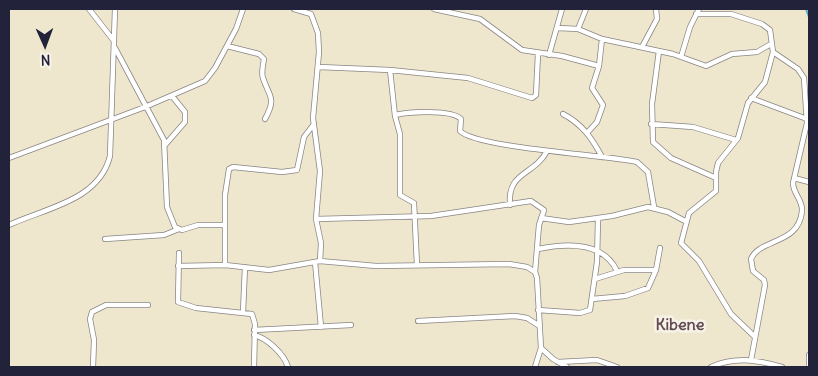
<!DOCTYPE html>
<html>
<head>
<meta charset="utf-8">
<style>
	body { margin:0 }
	#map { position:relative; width:818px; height:376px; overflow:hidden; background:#eee7cd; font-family:Delius,sans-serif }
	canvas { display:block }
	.frame { position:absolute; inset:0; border:10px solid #22223b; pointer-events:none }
	.north { position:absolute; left:20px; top:20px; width:50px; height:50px; -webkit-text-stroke:4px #f7f3e8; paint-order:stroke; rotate:178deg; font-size:14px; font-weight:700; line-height:20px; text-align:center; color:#22223b }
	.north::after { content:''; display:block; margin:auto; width:18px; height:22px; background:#22223b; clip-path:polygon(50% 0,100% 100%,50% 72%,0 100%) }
</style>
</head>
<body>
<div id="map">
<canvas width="818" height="376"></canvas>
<div class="frame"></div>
<div class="north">N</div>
</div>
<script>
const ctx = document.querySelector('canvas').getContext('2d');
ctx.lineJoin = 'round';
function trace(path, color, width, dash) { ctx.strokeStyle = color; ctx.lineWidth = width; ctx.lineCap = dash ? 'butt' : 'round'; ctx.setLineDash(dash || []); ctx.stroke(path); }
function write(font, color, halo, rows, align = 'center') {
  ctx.font = font + ' Delius,sans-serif'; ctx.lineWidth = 5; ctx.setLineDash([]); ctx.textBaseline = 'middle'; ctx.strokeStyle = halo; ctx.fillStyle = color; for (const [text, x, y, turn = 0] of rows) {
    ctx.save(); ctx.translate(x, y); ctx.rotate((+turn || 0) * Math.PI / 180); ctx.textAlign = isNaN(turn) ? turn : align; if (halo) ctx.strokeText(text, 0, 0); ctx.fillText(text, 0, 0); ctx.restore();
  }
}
const stream = new Path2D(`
	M806,9L809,17`);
const minor = new Path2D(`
	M89,9L114,41
	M294,9L311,14L318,33L319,52L313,118L320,171L316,219L321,243L320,261
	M434,9L480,19L522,50L562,56L599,66
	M696,14H731L762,24L770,30L773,52L765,82L748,103L738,138L718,163L716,172V191L689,213L681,243L699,261L731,314L754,336
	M558,28L578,29L602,39L673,54L706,66L732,54L757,52L771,44
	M578,29L586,9
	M227,46L259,54L264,59C263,65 261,73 263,78C269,97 277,97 265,119
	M642,47L657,19L656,9
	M115,48L164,140L167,207L175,227L182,230L198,225H225
	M659,51L652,104L653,142L671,158L716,178
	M549,55L562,9
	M681,57L690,27L699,9
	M319,67L390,70L395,116L400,134V195L414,203L417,265
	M390,70L468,78L532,98L536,95L538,54
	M751,98L807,119
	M563,114C582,124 592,138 602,157
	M395,115C409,112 451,109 461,119L460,131C477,148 606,155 637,162L648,172L654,207
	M651,124L693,127L736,140
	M587,133L597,122L603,105L592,88L599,66L602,39
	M165,145L185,122V112L172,96
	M9,158L145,107L205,81L215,68L236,29L243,9
	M794,178L809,182
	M510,205C507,171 534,176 547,151
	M541,218L569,222L612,216L648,207L668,212L685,221
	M316,219L431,216L531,201L544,210L539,225L535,272
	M9,225C45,208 99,201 110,156L115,9
	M105,239L164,235L179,229
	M538,249C567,243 603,241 617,271
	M179,253L178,302L196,308L252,314L255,324L254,367
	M315,262L321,327
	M225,265V195L229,169L233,167L282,172L297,170L304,137L314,124
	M178,266L225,265L269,270L320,261L376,266L509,264L527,267L535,272L537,278L541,348L553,359L567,367
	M595,279L624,270H656
	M592,299L625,296L648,288L656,270L660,248
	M538,310L580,313L590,310L597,262L598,218
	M243,312L245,267
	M418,321L515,316L527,318L538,325
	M254,330L351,325
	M254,335C267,338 284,354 288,367
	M751,360L765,285L764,280L753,271L751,259C760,238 799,245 802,211C803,200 793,194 793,183L807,123L804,78L798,69L773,52
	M558,362L597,360L617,367
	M93,367L94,340L90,319L92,312L106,305H148
	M535,367L541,348
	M711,367C734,356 758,360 782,367
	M809,367V355`);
const quarterNames = [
	["Kibene",680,325]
];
trace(stream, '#51a9ce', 2);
trace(minor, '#888484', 6);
trace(minor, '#fff', 4.5);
write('bold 16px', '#644c55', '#f7f3e8', quarterNames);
</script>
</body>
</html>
